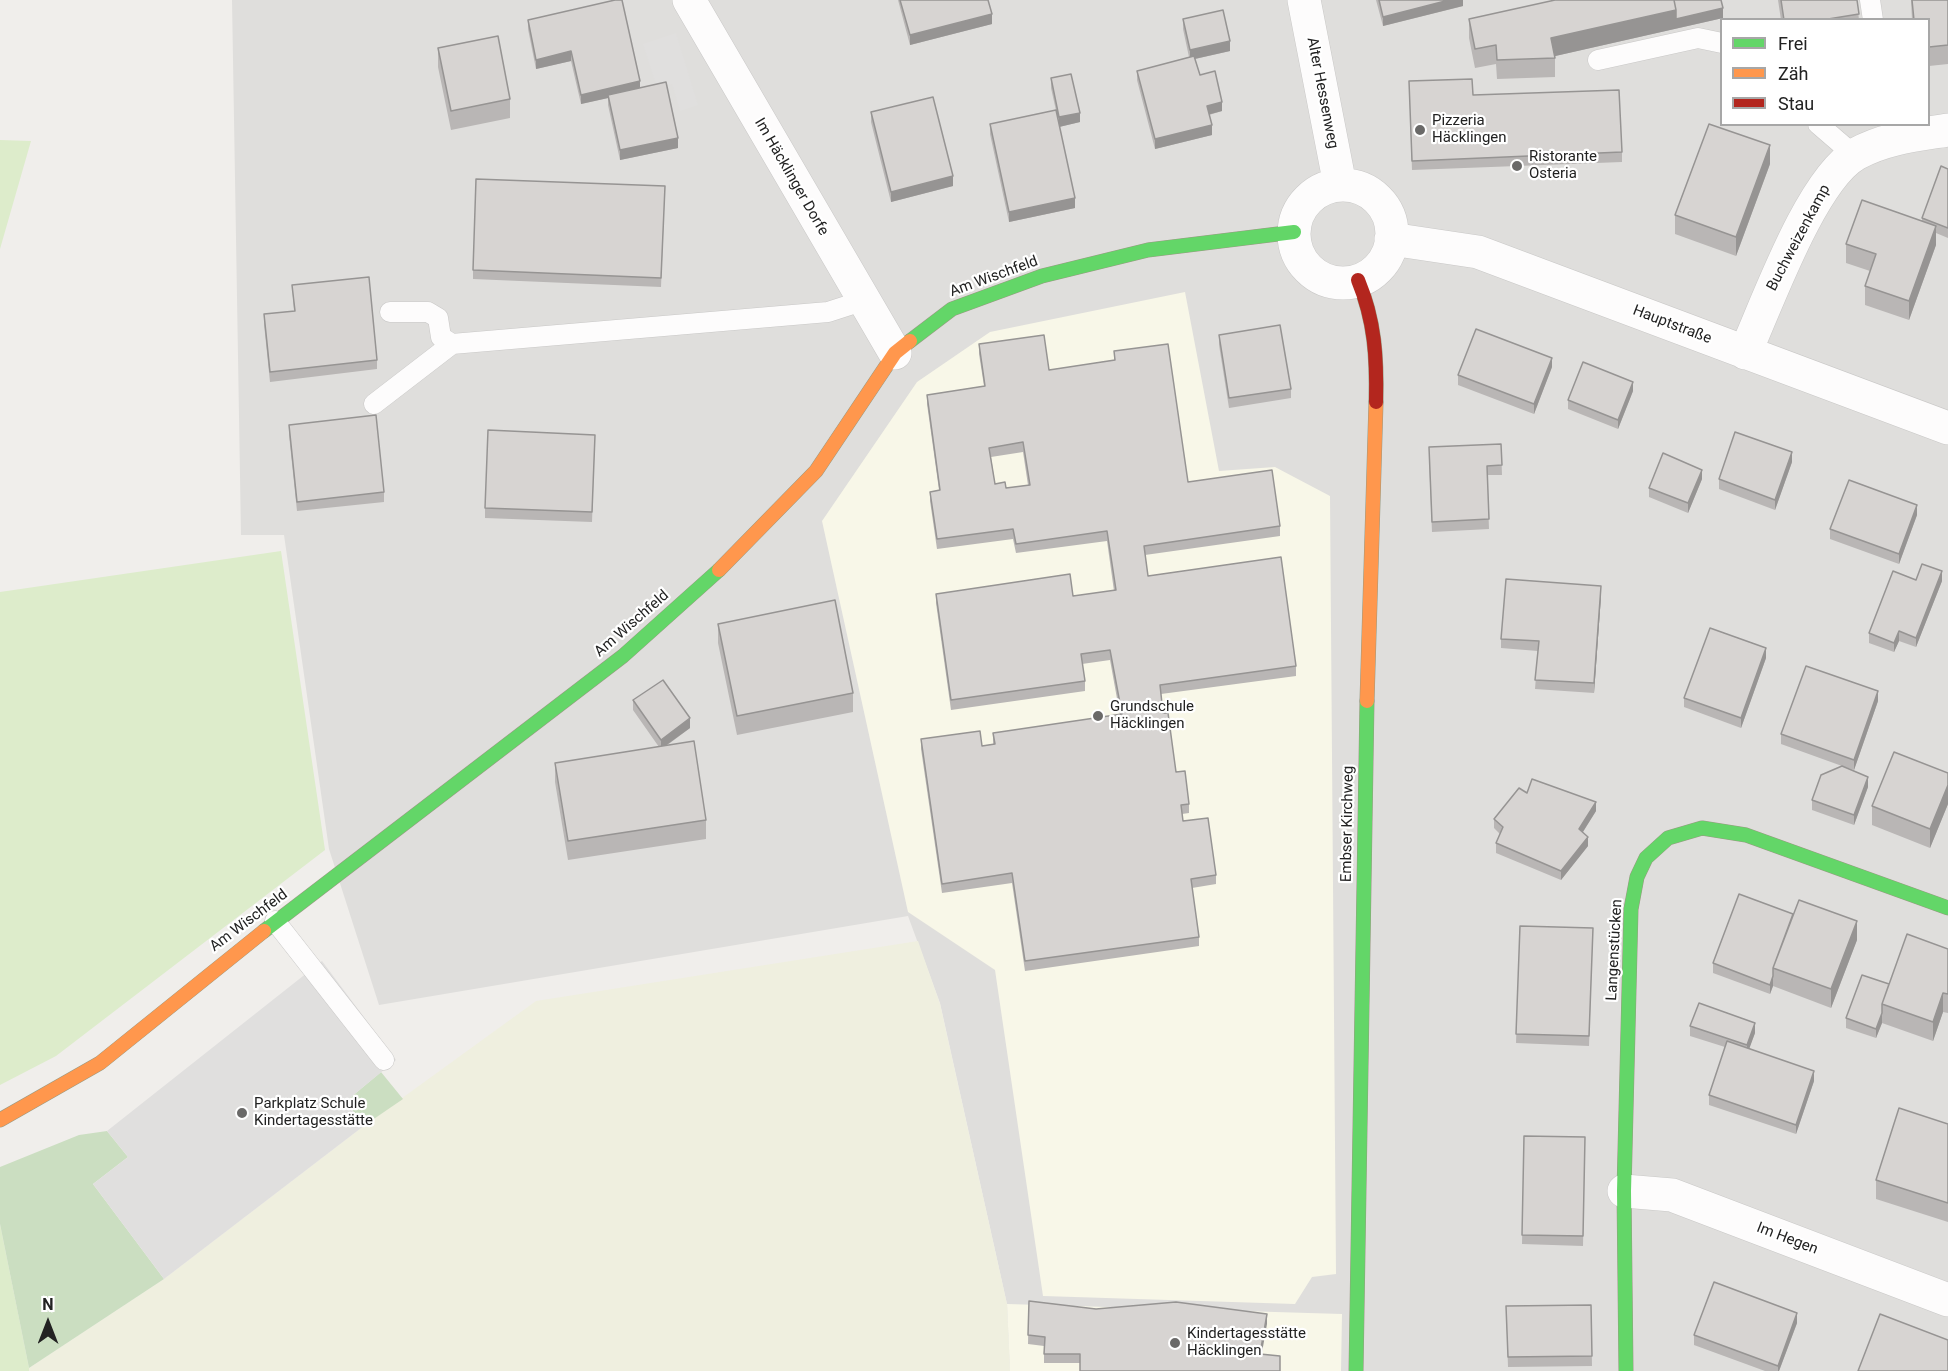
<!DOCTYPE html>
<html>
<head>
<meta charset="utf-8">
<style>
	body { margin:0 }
	#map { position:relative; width:1948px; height:1371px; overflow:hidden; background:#f0eeeb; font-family:Roboto,sans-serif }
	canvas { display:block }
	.legend { position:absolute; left:1720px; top:18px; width:210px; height:108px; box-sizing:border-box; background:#fff; border:2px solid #a7a7a7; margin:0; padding:8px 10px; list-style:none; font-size:18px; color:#222 }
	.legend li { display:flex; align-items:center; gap:12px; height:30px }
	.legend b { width:30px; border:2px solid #a7a7a7 }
	.north { position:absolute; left:18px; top:1293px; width:60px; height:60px; -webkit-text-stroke:4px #fff; paint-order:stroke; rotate:0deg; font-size:16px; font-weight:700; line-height:24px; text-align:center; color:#222 }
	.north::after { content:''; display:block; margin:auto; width:21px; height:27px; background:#222; clip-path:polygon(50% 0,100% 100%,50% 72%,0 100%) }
</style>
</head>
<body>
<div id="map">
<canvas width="1948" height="1371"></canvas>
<ul class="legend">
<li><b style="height:8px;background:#63d668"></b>Frei</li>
<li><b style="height:8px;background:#ff974d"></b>Zäh</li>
<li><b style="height:8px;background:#b3261e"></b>Stau</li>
</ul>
<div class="north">N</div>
</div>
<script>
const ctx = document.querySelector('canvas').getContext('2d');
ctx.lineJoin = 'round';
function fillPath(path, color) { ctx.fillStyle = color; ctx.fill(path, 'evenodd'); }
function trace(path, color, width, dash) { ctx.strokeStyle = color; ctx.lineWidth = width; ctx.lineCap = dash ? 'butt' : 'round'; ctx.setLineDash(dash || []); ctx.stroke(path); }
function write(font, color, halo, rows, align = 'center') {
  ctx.font = font + ' Roboto,sans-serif'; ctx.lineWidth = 4.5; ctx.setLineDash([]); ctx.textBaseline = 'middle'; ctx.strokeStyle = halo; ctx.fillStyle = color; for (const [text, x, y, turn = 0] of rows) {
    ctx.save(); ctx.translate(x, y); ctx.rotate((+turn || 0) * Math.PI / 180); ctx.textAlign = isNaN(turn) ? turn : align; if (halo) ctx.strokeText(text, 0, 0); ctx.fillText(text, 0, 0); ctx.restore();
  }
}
const residential = new Path2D(`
	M232,0H1948V1371H1010L1007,1304L940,1003L908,916L379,1005L329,849L284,535H241ZM1722,20H1928V124H1722Z`);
const education = new Path2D(`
	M1185,292L1219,471L1275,467L1330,496L1336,1274L1312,1277L1295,1304L1043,1296L995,970L908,912L822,521L917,382L990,332Z
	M1007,1304L1342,1314L1341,1371H1010Z`);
const farmland = new Path2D(`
	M918,941L940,1004L1007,1304L1010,1371H29V1368L164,1279L365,1125L536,1001Z`);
const grass = new Path2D(`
	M0,140L31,141L0,249Z
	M281,551L325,850L56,1056L0,1085V592Z
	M0,1224L29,1368V1371H0Z`);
const forest = new Path2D(`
	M381,1072L403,1099L365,1125L345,1102Z
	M107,1131L128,1157L93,1184L164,1279L29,1368L0,1224V1167L79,1135Z`);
const parking = new Path2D(`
	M676,33L698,105L680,111L672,84L657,88L643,44Z
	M322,961L396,1060L345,1102L365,1125L164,1279L93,1184L128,1157L107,1131Z`);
const lane = new Path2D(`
	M1870,0L1873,20
	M1598,60L1698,38L1722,43
	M1818,124L1854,155
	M390,312H428L438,318L441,337L452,344L828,312L862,301
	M374,404L452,344
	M275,921L384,1060`);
const street = new Path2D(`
	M689,0L895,353
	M1304,0L1340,185
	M1294 234a49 49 0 1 1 98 0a49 49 0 1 1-98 0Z
	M1391,239L1478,252L1948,428
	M1745,353C1767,304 1811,180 1856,154C1885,138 1916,135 1948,130
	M1624,1191L1672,1195L1948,1300`);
const fast = new Path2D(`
	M910,341L952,309L1042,276L1148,250L1294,232
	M264,931L623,656L719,570
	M1356,1371L1367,701
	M1626,1371L1624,1191L1631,909L1637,877L1646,858L1668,838L1702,828L1746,835L1948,908`);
const slow = new Path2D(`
	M719,570L816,471L895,353L910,341
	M1367,701L1376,402
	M0,1120L100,1063L264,931`);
const jam = new Path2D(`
	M1358,280C1375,321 1377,358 1376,402`);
const wall = new Path2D(`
	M898,0H988L992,24L910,45Z
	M1376,0H1463V6L1383,26Z
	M1778,0H1857L1859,20H1781Z
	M1911,0H1948V64L1929,66V20H1912Z
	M1723,18L1555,56V77L1497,79L1496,64L1475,68L1469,38V19Z
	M1183,19L1230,51L1195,59L1200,75L1222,111L1209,115L1212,135L1155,149L1137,80V71L1189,57L1183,29Z
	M528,20L640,88L678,148L620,160L608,105V98L581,104L571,61L536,69L528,29Z
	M438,48L510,99V118L451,130L438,67Z
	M1051,78L1080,122L1059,127L1075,208L1009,222L990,134V124L1057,115L1051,88Z
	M1409,81L1473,95L1622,152V162L1412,170Z
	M871,112L953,186L891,202L871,122Z
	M1770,164L1736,256L1675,234V215Z
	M1948,169V238L1936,233V245L1909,320L1865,305V286L1870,271L1846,263V244L1922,221V218Z
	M665,186L661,287L473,279V270Z
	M292,285L377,360V369L270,382L264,324V314L294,311Z
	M1219,335L1291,389V398L1229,408L1219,345Z
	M979,344L1049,370L1114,360V351L1188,482L1280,526V536L1145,555L1148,576L1296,666V676L1161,694L1163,713L1176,772L1189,804V813L1182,814L1183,821L1216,875V884L1192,888L1199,937V946L1025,971L1012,883L942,893L921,749V739L982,746L993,744V733L1120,715L1110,660L1082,664L1085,681V691L951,710L936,603V594L1073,596L1114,591L1107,541L1016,553L1013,539L937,549L930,501V492L939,490L927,404V395L984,386L979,354ZM1023,452L1028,485L1006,488L995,484L991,457Z
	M1552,367L1534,414L1458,385V375Z
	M1633,391L1618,429L1568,409V400Z
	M289,425L384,492V502L297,511L289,435Z
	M595,435L592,522L485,518V508Z
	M1501,444L1502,475H1487L1489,529L1432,532L1429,457Z
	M1792,462L1775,510L1719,489V479Z
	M1702,479L1688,513L1649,497V488Z
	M1917,515L1899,564L1830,539V529Z
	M1916,580L1942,581L1916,647L1899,641L1894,652L1869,643V633Z
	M1601,596L1594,693L1535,689L1538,651L1501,648V639Z
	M718,624L853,693V712L737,735L718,643Z
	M1766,658L1741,728L1684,707V698Z
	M633,700L690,728L666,746L706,820V839L568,860L555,782V763L659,747L633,710Z
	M1878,701L1854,770L1842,766L1868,787L1854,825L1812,810V800L1842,766L1781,744V734Z
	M1948,773V804L1930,848L1872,825V806Z
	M1527,793L1596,811L1583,832L1588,846L1561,880L1496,853V843L1500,834L1494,828V819Z
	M1520,926L1593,928L1589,1046L1516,1043Z
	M1857,940L1831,1008L1773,986L1770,994L1713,973V963Z
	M1948,949V1013L1943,1012L1933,1041L1882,1023L1876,1038L1846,1028V1018L1889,984Z
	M1690,1026L1755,1033L1749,1048L1814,1081L1796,1134L1709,1105V1095L1725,1047L1690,1036Z
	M1948,1124V1222L1876,1199V1180Z
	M1524,1136L1585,1137L1583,1246L1522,1244Z
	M1029,1301L1096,1309L1267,1324L1080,1363H1044V1346L1028,1344Z
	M1591,1305L1592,1366L1508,1367L1506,1306Z
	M1797,1323L1779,1371H1765L1694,1345V1335Z`);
const shadedWall = new Path2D(`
	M1449,0H1463V6L1383,26V17Z
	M1723,8V18L1551,57V38L1676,10Z
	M992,14V24L910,45V35Z
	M1230,41V51L1190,60V50Z
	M571,51V61L536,69V60Z
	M640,81V91L608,95V98L581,104V95Z
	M1222,102V111L1207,115V106Z
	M1080,113V122L1059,127V117Z
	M1212,125V135L1155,149V139Z
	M678,138V148L620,160V150Z
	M1770,145V164L1736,256V237Z
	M953,176V186L891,202V192Z
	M1075,198V208L1009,222V212Z
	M1936,226V245L1909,320V301Z
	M1552,358V367L1534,414V404Z
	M1633,382V391L1618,429V420Z
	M1792,452V462L1775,510V500Z
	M1702,470V479L1688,513V503Z
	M1917,505V515L1899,564V554Z
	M1942,571V581L1916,647V638Z
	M1601,586V596L1594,693V683Z
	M1899,631V641L1894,652V643Z
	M1766,648V658L1741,728V718Z
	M1878,691V701L1854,770V760Z
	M690,718V728L661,749V740Z
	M1868,777V787L1854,825V815Z
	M1948,785V804L1930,848V829Z
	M1596,802V811L1579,838V829Z
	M1588,837V846L1561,880V871Z
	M1857,921V940L1831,1008V989Z
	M1773,976V986L1770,994V985Z
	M1943,993V1012L1933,1041V1022Z
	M1882,1013V1023L1876,1038V1029Z
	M1755,1023V1033L1747,1055V1045Z
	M1814,1071V1081L1796,1134V1125Z
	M1797,1313V1323L1779,1371H1778V1366Z
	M1267,1314V1324L1260,1364V1354Z`);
const building = new Path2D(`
	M615,0H622L640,81L581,95L571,51L536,60L528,20Z
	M900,0H988L992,14L910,35Z
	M1379,0H1449L1383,17Z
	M1555,0H1674L1676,10L1551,38L1555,58L1497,60L1496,45L1475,49L1469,19Z
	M1674,0H1721L1723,8L1676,19V10Z
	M1781,0H1857L1859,14L1822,20H1784Z
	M1912,0H1948V45L1929,47V20H1914Z
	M1223,10L1230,41L1190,50L1183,19Z
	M498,36L510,99L451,111L438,48Z
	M1194,56L1200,75L1215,71L1222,102L1207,106L1212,125L1155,139L1137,71Z
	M1071,74L1080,113L1059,117L1051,78Z
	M1472,79L1473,95L1619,90L1622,152L1412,161L1409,81Z
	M666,82L678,138L620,150L608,95Z
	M933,97L953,176L891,192L871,112Z
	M1056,110L1075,198L1009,212L990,124Z
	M1709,124L1770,145L1736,237L1675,215Z
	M1941,166L1948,169V228L1922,218Z
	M476,179L665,186L661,278L473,270Z
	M1862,200L1936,226L1909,301L1865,286L1876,254L1846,244Z
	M369,277L377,360L270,372L264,314L295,311L292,285Z
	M1280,325L1291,389L1229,398L1219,335Z
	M1476,329L1552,358L1534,404L1458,375Z
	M1044,335L1049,370L1115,360L1114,351L1168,344L1188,482L1272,470L1280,526L1144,546L1148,576L1281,557L1296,666L1160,685L1163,713H1168L1176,772L1185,771L1189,804L1181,805L1183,821L1208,818L1216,875L1191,879L1199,937L1025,961L1012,873L942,884L921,739L980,731L982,746L995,744L993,733L1122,714L1110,650L1081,654L1085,681L951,700L936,594L1070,574L1073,596L1116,590L1107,531L1016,544L1013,529L937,539L930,492L940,490L927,395L985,386L979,344ZM1023,442L1030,485L1006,488L1005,482L995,484L989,448Z
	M1583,362L1633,382L1618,420L1568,400Z
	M376,415L384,492L297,502L289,425Z
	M488,430L595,435L592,512L485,508Z
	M1735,432L1792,452L1775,500L1719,479Z
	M1501,444L1502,465L1487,466L1489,519L1432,522L1429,447Z
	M1663,453L1702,470L1688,503L1649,488Z
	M1849,480L1917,505L1899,554L1830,529Z
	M1922,564L1942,571L1916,638L1899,631L1894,643L1869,633L1893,571L1916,580Z
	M1506,579L1601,586L1594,683L1535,680L1539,641L1501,639Z
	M835,600L853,693L737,716L718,624Z
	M1710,628L1766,648L1741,718L1684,698Z
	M1806,666L1878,691L1854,760L1781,734Z
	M663,680L690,718L661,740L633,700Z
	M694,741L706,820L568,841L555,763Z
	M1894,752L1948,773V785L1930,829L1872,806Z
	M1842,766L1868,777L1854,815L1812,800L1821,775Z
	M1532,779L1596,802L1579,829L1588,837L1561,871L1496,843L1503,827L1494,819L1519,788L1527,793Z
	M1739,894L1793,914L1773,968V976L1770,985L1713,963Z
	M1799,900L1857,921L1831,989L1773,968Z
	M1520,926L1593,928L1589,1036L1516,1034Z
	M1907,934L1948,949V994L1943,993L1933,1022L1882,1004Z
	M1862,975L1889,984L1882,1004V1013L1876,1029L1846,1018Z
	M1699,1003L1755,1023L1747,1045L1690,1026Z
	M1727,1041L1814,1071L1796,1125L1709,1095Z
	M1899,1108L1948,1124V1203L1876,1180Z
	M1524,1136L1585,1137L1583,1236L1522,1235Z
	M1714,1282L1797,1313L1778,1366L1694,1335Z
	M1029,1301L1096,1309L1176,1302L1267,1314L1260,1354L1280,1356V1371H1080V1354H1044L1045,1337L1028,1335Z
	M1591,1305L1592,1356L1508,1357L1506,1306Z
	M1880,1314L1948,1340V1371H1858Z`);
const markers = [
	[1420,130,6,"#6a6968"],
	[1517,166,6,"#6a6968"],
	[1098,716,6,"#6a6968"],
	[242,1113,6,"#6a6968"],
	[1175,1343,6,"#6a6968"]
];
const streetNames = [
	["Alter Hessenweg",1322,93,79],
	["Im Häcklinger Dorfe",791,177,60],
	["Buchweizenkamp",1799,238,-62],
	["Am Wischfeld",994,277,-20],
	["Hauptstraße",1672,325,21],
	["Am Wischfeld",632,624,-41],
	["Embser Kirchweg",1348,824,-89],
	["Am Wischfeld",249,921,-37],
	["Langenstücken",1615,950,-87],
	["Im Hegen",1787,1239,21]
];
const poiNames = [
	["Pizzeria",1432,121],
	["Häcklingen",1432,138],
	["Ristorante",1529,157],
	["Osteria",1529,174],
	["Grundschule",1110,707],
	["Häcklingen",1110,724],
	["Parkplatz Schule",254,1104],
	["Kindertagesstätte",254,1121],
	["Kindertagesstätte",1187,1334],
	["Häcklingen",1187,1351]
];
fillPath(residential, '#dfdedc');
fillPath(education, '#f8f7e8');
fillPath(farmland, '#efefdf');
fillPath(grass, '#ddeccb');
fillPath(forest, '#cbdec1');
fillPath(parking, '#e0dfde');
trace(lane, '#c9c8c7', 21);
trace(street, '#c9c8c7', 34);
trace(fast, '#999a82', 15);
trace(slow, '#999a82', 15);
trace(jam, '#999a82', 15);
trace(lane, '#fdfcfc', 20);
trace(street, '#fdfcfc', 33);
trace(fast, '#63d668', 14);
trace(slow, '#ff974d', 14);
trace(jam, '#b3261e', 14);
fillPath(wall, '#b9b6b5');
fillPath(shadedWall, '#969493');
fillPath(building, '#d7d4d2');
trace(building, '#969493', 1.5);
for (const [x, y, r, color] of markers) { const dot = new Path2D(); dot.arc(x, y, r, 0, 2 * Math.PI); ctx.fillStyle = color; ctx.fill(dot); trace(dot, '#fff', 2); }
write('15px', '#222', '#fff', streetNames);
write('15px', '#222', '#fff', poiNames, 'left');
</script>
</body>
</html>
